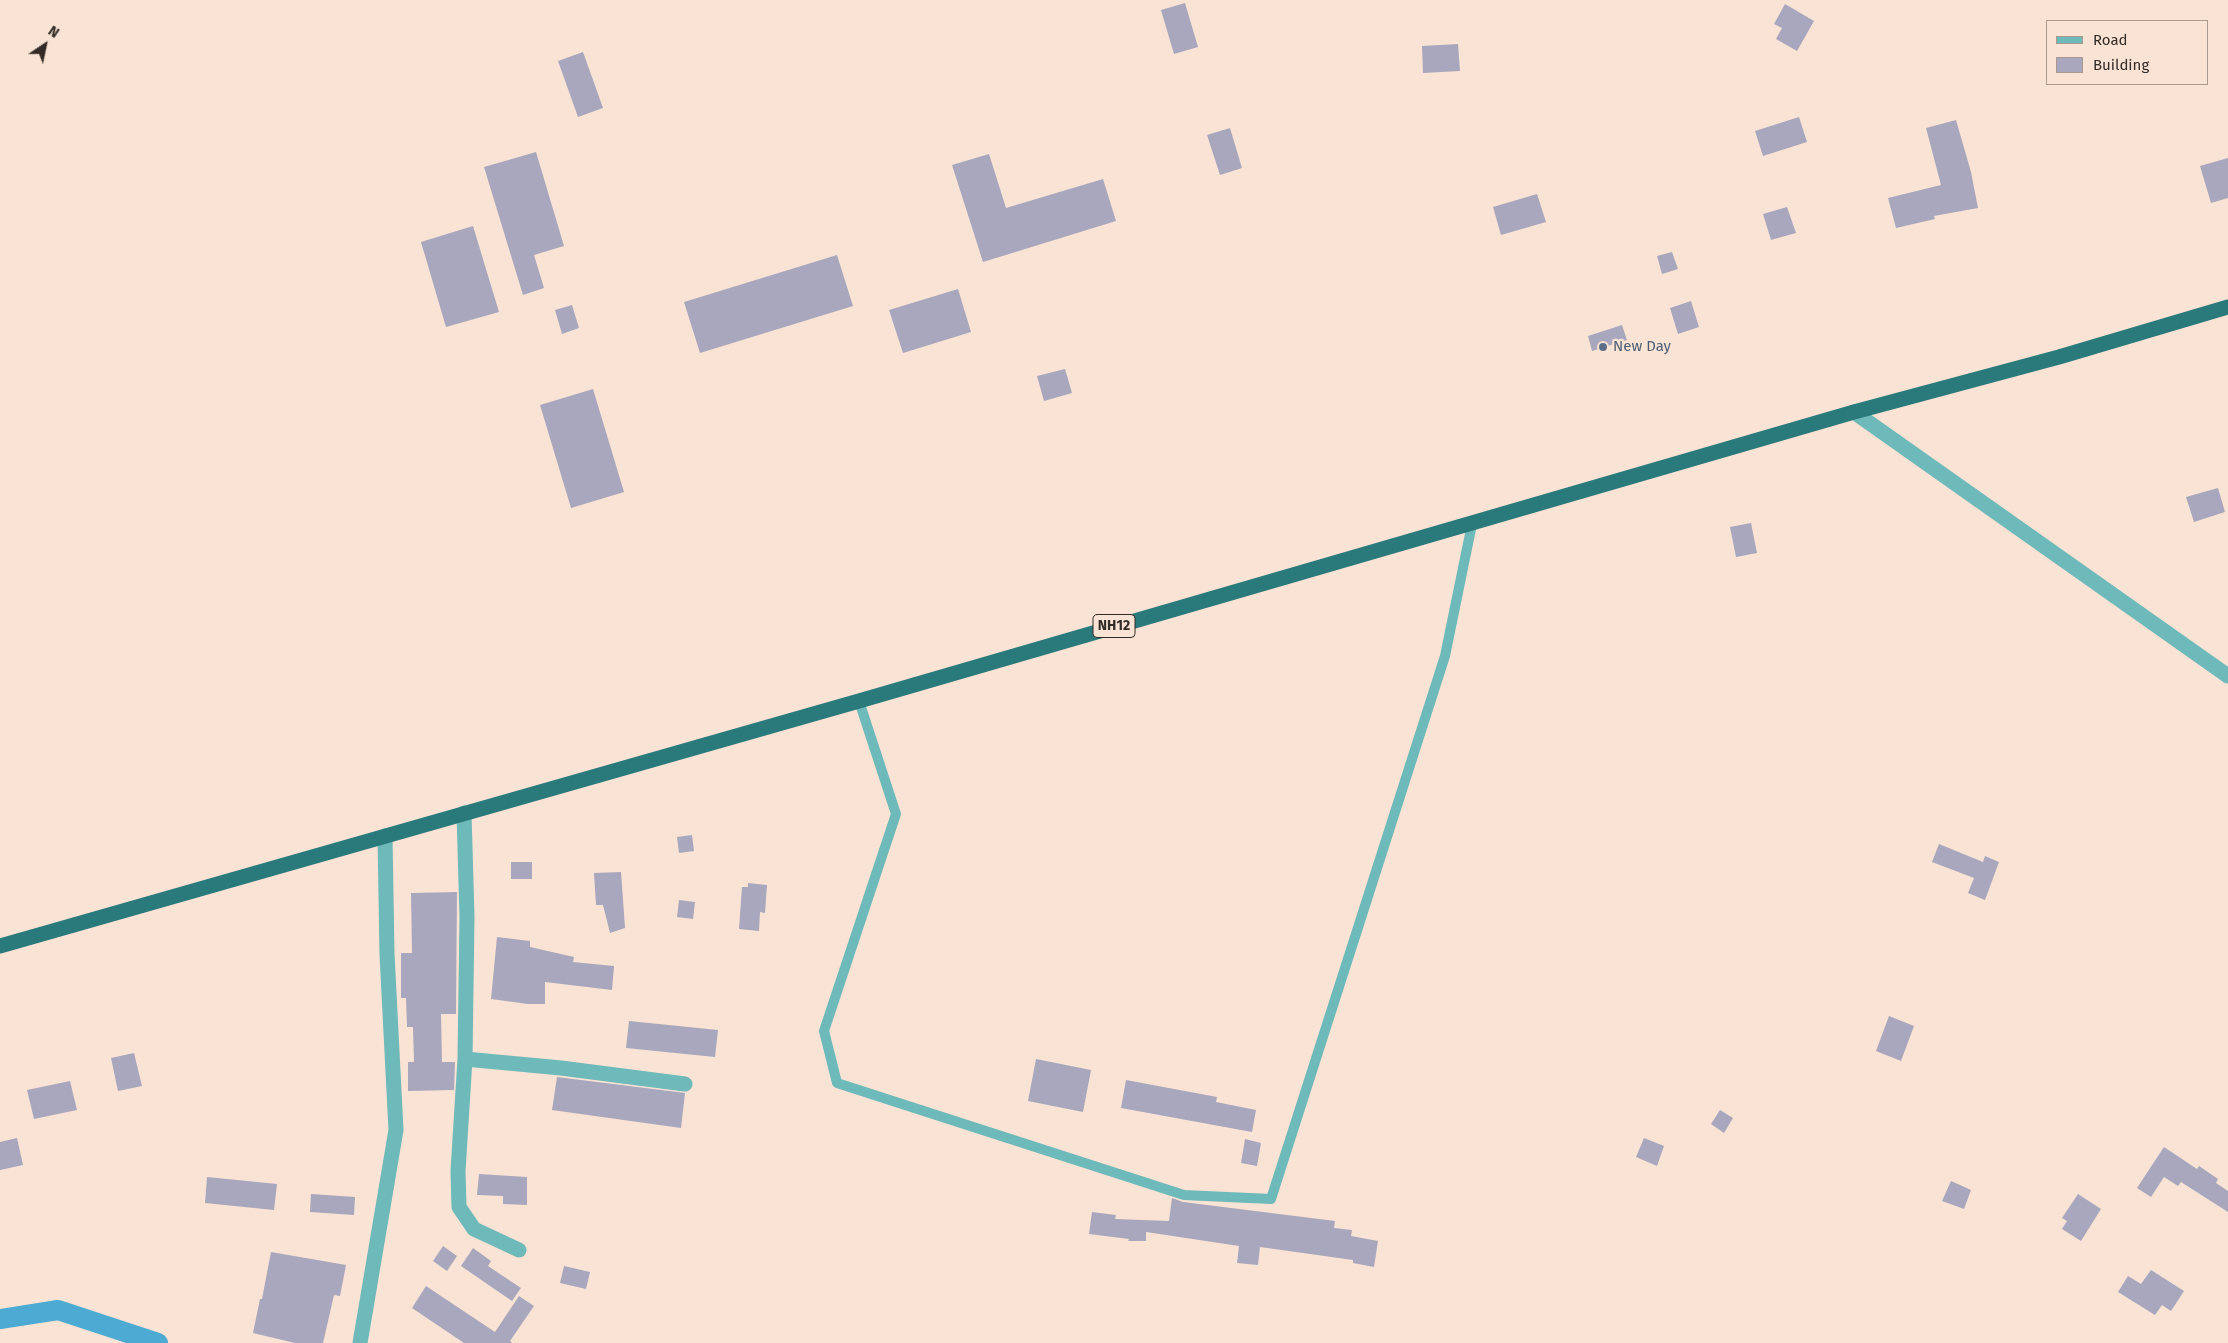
<!DOCTYPE html>
<html>
<head>
<meta charset="utf-8">
<style>
	body { margin:0 }
	#map { position:relative; width:2228px; height:1343px; overflow:hidden; background:#f9e3d4; font-family:"Fira Sans",sans-serif }
	canvas { display:block }
	.legend { position:absolute; left:2046px; top:20px; width:162px; height:65px; box-sizing:border-box; background:#f9e3d4; border:1px solid #aa998e; margin:0; padding:6px 9px; list-style:none; font-size:15px; color:#332b25 }
	.legend li { display:flex; align-items:center; gap:10px; height:25px }
	.legend b { width:25px; border:1px solid #aa998e }
	.north { position:absolute; left:20px; top:20px; width:50px; height:50px; -webkit-text-stroke:4px #f9e3d4; paint-order:stroke; rotate:34deg; font-size:14px; font-weight:700; line-height:20px; text-align:center; color:#332b25 }
	.north::after { content:''; display:block; margin:auto; width:18px; height:22px; background:#332b25; clip-path:polygon(50% 0,100% 100%,50% 72%,0 100%) }
</style>
</head>
<body>
<div id="map">
<canvas width="2228" height="1343"></canvas>
<ul class="legend">
<li><b style="height:6px;background:#6eb9b9"></b>Road</li>
<li><b style="height:14px;background:#a8a7bd"></b>Building</li>
</ul>
<div class="north">N</div>
</div>
<script>
const ctx = document.querySelector('canvas').getContext('2d');
ctx.lineJoin = 'round';
function trace(path, color, width, dash) { ctx.strokeStyle = color; ctx.lineWidth = width; ctx.lineCap = dash ? 'butt' : 'round'; ctx.setLineDash(dash || []); ctx.stroke(path); }
function fillPath(path, color) { ctx.fillStyle = color; ctx.fill(path, 'evenodd'); }
function write(font, color, halo, rows, align = 'center') {
  ctx.font = font + ' "Fira Sans",sans-serif'; ctx.lineWidth = 4.5; ctx.setLineDash([]); ctx.textBaseline = 'middle'; ctx.strokeStyle = halo; ctx.fillStyle = color; for (const [text, x, y, turn = 0] of rows) {
    ctx.save(); ctx.translate(x, y); ctx.rotate((+turn || 0) * Math.PI / 180); ctx.textAlign = isNaN(turn) ? turn : align; if (halo) ctx.strokeText(text, 0, 0); ctx.fillText(text, 0, 0); ctx.restore();
  }
}
const canal = new Path2D(`
	M0,1319L58,1310L158,1343`);
const building = new Path2D(`
	M1185,3L1198,47L1174,54L1161,10Z
	M1785,4L1814,21L1797,51L1776,39L1782,28L1774,24Z
	M1458,44L1460,71L1423,73L1422,46Z
	M583,52L603,108L578,117L558,61Z
	M1799,117L1807,142L1763,156L1755,131Z
	M1956,120L1971,172L1978,208L1934,216L1935,219L1896,228L1888,198L1941,185L1926,128Z
	M1230,128L1242,168L1220,175L1207,135Z
	M536,152L564,246L534,255L544,288L523,295L484,167Z
	M989,154L1006,208L1103,179L1116,221L983,262L952,165Z
	M2228,158V198L2211,203L2200,166Z
	M1537,194L1546,222L1501,235L1493,207Z
	M1787,207L1796,233L1771,240L1763,214Z
	M473,226L499,312L446,327L421,242Z
	M1672,252L1678,269L1662,274L1657,256Z
	M837,255L853,306L700,353L684,302Z
	M958,289L971,332L903,353L889,310Z
	M1691,301L1699,327L1678,334L1670,308Z
	M572,305L579,328L562,334L555,310Z
	M1622,325L1627,340L1592,351L1588,336Z
	M1065,369L1072,393L1044,401L1037,376Z
	M593,389L624,492L571,508L540,405Z
	M2218,488L2225,512L2194,522L2186,497Z
	M1751,523L1757,553L1736,557L1730,527Z
	M692,835L694,851L679,853L677,837Z
	M1939,844L1983,862L1985,856L1999,862L1985,900L1968,893L1974,878L1932,862Z
	M511,862H532V879H511Z
	M621,872L625,928L610,933L603,905H596L594,873Z
	M748,883L767,885L765,913L760,912L759,931L739,929L742,887H748Z
	M457,892L456,1014H441L442,1062H455L454,1090L408,1091V1062H414L413,1027H407L406,998H401V953H412L411,893Z
	M679,900L695,902L693,919L677,917Z
	M497,937L530,941V947L574,957L573,962L614,966L612,990L545,982V1004H528L491,999Z
	M1889,1016L1914,1026L1901,1061L1876,1051Z
	M629,1021L718,1030L715,1057L626,1048Z
	M134,1053L142,1086L118,1091L111,1058Z
	M1036,1059L1091,1070L1083,1112L1028,1101Z
	M557,1077L685,1093L681,1128L552,1110Z
	M1126,1080L1217,1097L1216,1102L1256,1110L1252,1132L1121,1108Z
	M70,1081L77,1110L34,1119L27,1090Z
	M1720,1110L1733,1118L1724,1133L1711,1124Z
	M17,1138L23,1165L0,1170V1142Z
	M1644,1138L1664,1146L1657,1166L1636,1157Z
	M1245,1139L1261,1143L1257,1166L1241,1163Z
	M2164,1147L2197,1169L2199,1166L2218,1179L2216,1183L2228,1191V1212L2181,1182L2178,1186L2164,1177L2151,1197L2137,1188Z
	M479,1174L527,1177V1205L503,1204V1196L477,1195Z
	M207,1177L277,1184L274,1210L205,1203Z
	M1951,1181L1971,1190L1964,1209L1942,1201Z
	M311,1194L355,1197L354,1215L310,1212Z
	M2078,1194L2101,1209L2081,1241L2062,1229L2067,1221L2062,1218Z
	M1172,1198L1183,1202L1335,1221L1334,1228L1352,1230L1351,1236L1378,1241L1374,1267L1353,1263V1260L1260,1247L1258,1265L1237,1263L1239,1246L1146,1232V1241H1128L1129,1239L1089,1234L1092,1212L1116,1215L1115,1219L1169,1221Z
	M443,1246L457,1256L447,1271L433,1261Z
	M473,1248L491,1261L488,1266L521,1288L512,1301L461,1266Z
	M271,1252L346,1265L340,1296L334,1295L323,1343H295L253,1333L260,1299H262Z
	M564,1266L590,1272L586,1289L560,1283Z
	M2151,1270L2184,1291L2171,1311L2162,1305L2155,1315L2118,1292L2128,1276L2141,1284Z
	M426,1286L495,1332L519,1296L534,1306L510,1341L512,1343H464L412,1308Z`);
const service = new Path2D(`
	M859,701L896,814L824,1031L837,1083L1184,1195L1271,1199L1445,656L1472,524`);
const minor = new Path2D(`
	M1854,412L2228,676
	M464,813L467,917L465,1059L458,1171L459,1207L474,1229L519,1250
	M465,1059L561,1068L685,1084
	M360,1343L396,1130L387,954L385,836`);
const trunk = new Path2D(`
	M0,946L859,701L1854,412L2059,357L2228,307`);
const markers = [
	[1603,347,5,"#5c6f8a"]
];
const shields = [
	[1114,626,42]
];
const shieldNames = [
	["NH12",1114,626]
];
const serviceNames = [
	["New Day",1613,347]
];
trace(canal, '#4daad3', 20);
fillPath(building, '#a8a7bd');
trace(service, '#6eb9b9', 10);
trace(minor, '#6eb9b9', 15);
trace(trunk, '#2a7a7b', 15);
for (const [x, y, r, color] of markers) { const dot = new Path2D(); dot.arc(x, y, r, 0, 2 * Math.PI); ctx.fillStyle = color; ctx.fill(dot); trace(dot, '#f9e3d4', 2); }
for (const [x, y, w] of shields) { const box = new Path2D(); box.roundRect(x - w / 2, y - 11.5, w, 23, 4); ctx.fillStyle = '#f9e3d4'; ctx.fill(box); trace(box, '#332b25', 1); }
write('bold 14px', '#332b25', null, shieldNames);
write('15px', '#4e5e75', '#f9e3d4', serviceNames, 'left');
</script>
</body>
</html>
